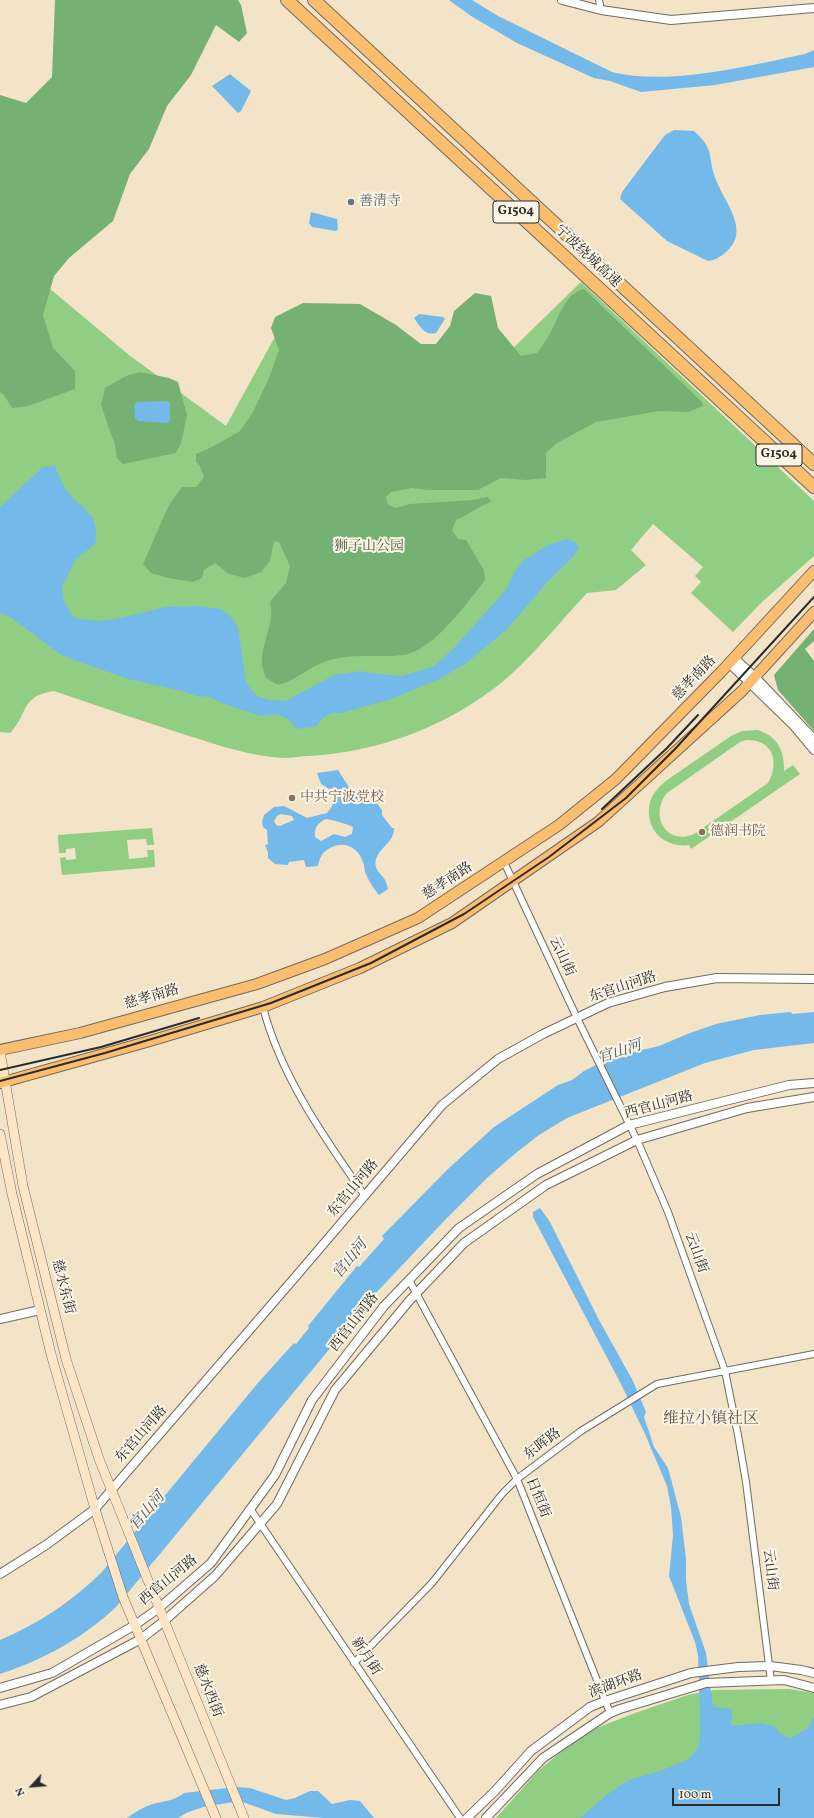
<!DOCTYPE html>
<html>
<head>
<meta charset="utf-8">
<style>
	body { margin:0 }
	#map { position:relative; width:814px; height:1818px; overflow:hidden; background:#f3e3c7; font-family:Vollkorn,serif }
	canvas { display:block }
	.north { position:absolute; left:12px; top:1766px; width:40px; height:40px; -webkit-text-stroke:3px #fcf5e5; paint-order:stroke; rotate:244deg; font-size:11px; font-weight:700; line-height:16px; text-align:center; color:#2b2b2b }
	.north::after { content:''; display:block; margin:auto; width:14px; height:18px; background:#2b2b2b; clip-path:polygon(50% 0,100% 100%,50% 72%,0 100%) }
	.scale { position:absolute; left:672px; top:1788px; width:108px; height:18px; box-sizing:border-box; border:2px solid #2b2b2b; border-top:0; padding-left:5px; font-size:12px; line-height:14px; white-space:nowrap; color:#2b2b2b; -webkit-text-stroke:3px #fcf5e5; paint-order:stroke }
</style>
</head>
<body>
<div id="map">
<canvas width="814" height="1818"></canvas>
<div class="north">N</div>
<div class="scale">100 m</div>
</div>
<script>
const ctx = document.querySelector('canvas').getContext('2d');
ctx.lineJoin = 'round';
function fillPath(path, color) { ctx.fillStyle = color; ctx.fill(path, 'evenodd'); }
function trace(path, color, width, dash) { ctx.strokeStyle = color; ctx.lineWidth = width; ctx.lineCap = dash ? 'butt' : 'round'; ctx.setLineDash(dash || []); ctx.stroke(path); }
function write(font, color, halo, rows, align = 'center') {
  ctx.font = font + ' Vollkorn,"Noto Serif SC",serif'; ctx.lineWidth = 4; ctx.setLineDash([]); ctx.textBaseline = 'middle'; ctx.strokeStyle = halo; ctx.fillStyle = color; for (const [text, x, y, turn = 0] of rows) {
    ctx.save(); ctx.translate(x, y); ctx.rotate((+turn || 0) * Math.PI / 180); ctx.textAlign = isNaN(turn) ? turn : align; if (halo) ctx.strokeText(text, 0, 0); ctx.fillText(text, 0, 0); ctx.restore();
  }
}
const green = new Path2D(`
	M0,247L129,355L226,426L277,333L472,388L581,282L814,501V556L763,601L733,632L691,593L701,582L695,576L703,567L653,524L631,550L646,565L616,590L587,593C558,624 526,665 492,690C440,729 375,752 310,756C301,756 292,758 283,758C249,756 218,745 186,735C142,721 98,706 54,691C20,696 29,713 10,733L0,732Z
	M757,730C777,735 785,751 784,771L793,765L800,774L691,849L689,845C677,847 663,842 656,833C647,821 646,804 655,792C662,782 675,775 686,767C701,757 716,746 731,736L742,731ZM746,740C773,739 780,762 768,783L694,834C668,846 648,817 667,793L740,742Z
	M152,828L154,845H147L146,839L127,840L129,859L148,857L147,850H154L155,867L62,875L60,858L66,857V860L76,859L75,848L66,849V853H59L58,835Z
	M789,1689L814,1693V1818H496L538,1771L568,1746L594,1729L635,1713L688,1695L714,1690Z`);
const forest = new Path2D(`
	M55,0H238L241,5L247,33L239,42L216,25L191,75L167,106L149,149L130,174L113,221L69,258L54,276L43,315L53,348L75,371V389L28,406L12,408L4,395L0,392V95L26,103L52,77Z
	M584,289L702,402L703,406L688,412L659,411L596,422L557,443L546,453V478L526,480L501,478L478,490H428L412,488L391,492L386,497L388,505L396,508L410,504L473,500L488,497L491,502C479,506 468,515 456,520L452,530L458,539L466,540L484,570L485,580C467,603 432,652 403,655C378,658 355,653 330,660C311,665 297,680 278,685L266,678C264,672 261,665 262,659C263,641 275,620 270,602L286,583L290,566L279,542L274,541L270,561L261,572L245,578L229,574L215,563L204,570L202,578L193,582L169,578L151,573L143,564L169,505L182,487H196L204,477L200,466L196,462V454L212,447L240,431L253,412L269,378L279,350L271,328L275,317L303,303L360,304L396,325L421,344H436L450,326L454,311L475,293L491,296L498,328L521,356L537,353C542,346 547,339 551,332C559,317 565,293 584,289Z
	M140,372L169,378L178,382L187,415L181,443L176,453L123,464L117,458L115,445L101,405L105,388L126,376Z
	M814,629V641L805,649L814,661V731L778,690L774,675Z`);
const water = new Path2D(`
	M449,0H472L498,16L612,72C669,86 748,66 805,54L814,50V67L715,85L641,92L610,81L594,78L517,43L471,16Z
	M230,74L251,91L241,111L238,113L212,86Z
	M674,130L694,131C716,150 707,158 716,180C725,203 751,231 726,252C720,257 716,260 708,261L667,241L620,199L622,192L665,135Z
	M311,212L337,219L338,229L336,231L312,227L309,223Z
	M419,314L443,317L445,319L436,333C424,336 420,326 414,318Z
	M167,401L170,403V420L167,423L138,421L135,418L134,406L137,402Z
	M55,466C58,474 62,484 67,491C84,513 100,511 95,544L75,560L62,587L64,602L74,618L96,621L112,620L166,607L199,606L221,609L232,618L238,628L246,683L257,696L269,700L286,701L334,675L360,671L378,674L402,676L433,667L452,650L506,590L514,573L523,561L548,545L567,539L575,542L579,548L572,558L550,579L507,629L465,664L439,679L391,699L341,713H332L322,718L317,726L297,729L291,722L283,716L274,714L261,716L222,703L207,696L200,697L182,691L128,679L63,656L10,617L0,613V507L43,467Z
	M338,770L350,789L370,797L376,802L382,810V815L392,828H394C395,844 372,850 376,867C378,873 383,876 385,880C387,884 387,886 388,889L379,895C374,889 369,882 366,874C364,871 365,866 363,862C358,848 346,841 332,847C322,852 320,856 318,866L306,867L304,860L289,862L288,865L275,864L268,858V853L265,845L268,844L267,830L263,827L262,822L264,815L274,807L284,806L307,818L327,813C338,801 335,791 321,784L317,773ZM281,814L292,816L294,820L280,826L276,825L274,821L277,816ZM326,819C333,820 348,824 353,827L352,834L345,837L334,834L321,841L315,837C314,827 318,823 326,819Z
	M791,1012L792,1014L814,1012V1043L754,1050L705,1063L567,1118L539,1135L517,1152L488,1177L444,1221L375,1294L116,1607C83,1638 43,1660 0,1674V1640C38,1624 71,1602 101,1573L257,1384L294,1343L296,1344L309,1328L308,1326L357,1266L359,1267L384,1239L382,1236L448,1169L494,1127L558,1085L572,1080L584,1071L612,1057L659,1046L690,1033L716,1024L760,1015Z
	M540,1208L550,1222L599,1320L633,1381L646,1412L644,1417L654,1447L668,1468L681,1517L686,1559V1581L689,1604L706,1653L713,1707L732,1709L731,1726L762,1723L776,1727C779,1734 783,1736 791,1738L808,1728L814,1717V1818H580L608,1794L629,1780L663,1770L689,1759L698,1748L700,1737V1716L698,1655L695,1642L669,1576L673,1535L671,1507L667,1486L645,1434L621,1384L533,1217V1212Z
	M236,1787L250,1788L286,1800L295,1798L310,1791H318L332,1804L350,1800L360,1801L374,1818H324L276,1814L240,1801L203,1807L186,1813L178,1818H127C135,1812 143,1807 153,1804C164,1801 174,1801 184,1793Z`);
const minor = new Path2D(`
	M599,0L601,10
	M504,862L577,1018L637,1140L668,1212L725,1371L738,1435L746,1482L771,1681
	M263,1007C280,1075 325,1139 365,1196
	M409,1280L517,1479L610,1713
	M251,1510L460,1818
	M354,1663L432,1583L502,1494L517,1479L581,1431L657,1384L814,1354`);
const tertiary = new Path2D(`
	M562,0L601,10L671,20L814,8
	M734,658L755,677L814,739
	M729,663L794,726L814,750
	M0,1319L40,1310
	M0,1574L46,1545L95,1509L297,1275L442,1105L498,1059L543,1034L608,1003L665,987L717,978L814,979
	M0,1688L52,1673L135,1625L159,1608L211,1563L275,1475L312,1400L384,1306L459,1228L537,1174L629,1125L789,1085L814,1083
	M0,1705L31,1697L141,1639L164,1621L215,1576L277,1504L335,1390L410,1300L464,1243L546,1185L637,1140L747,1108L814,1097
	M467,1818L495,1791L531,1751L590,1707L605,1701L691,1673L738,1667L770,1666L801,1670L814,1673
	M486,1818L543,1758L610,1713L620,1709L706,1683L784,1680L814,1688`);
const secondary = new Path2D(`
	M0,1051L23,1186L66,1359L99,1459L244,1818
	M0,1134L12,1194L51,1354L95,1509L123,1597L216,1818`);
const primary = new Path2D(`
	M0,1050L80,1033L257,984L325,959L418,918L559,825L616,779L721,672L814,571
	M0,1083L150,1041L263,1007L360,968L452,923L598,822L742,691L814,612`);
const motorway = new Path2D(`
	M287,0L814,487
	M314,0L814,464`);
const rail = new Path2D(`
	M602,809L667,748L698,715
	M0,1070L101,1047L199,1018
	M0,1081L105,1053L271,1003L371,963L464,914L549,857L626,798L675,749L814,597`);
const markers = [
	[351,202,4,"#6b7280"],
	[292,798,4,"#8d6e63"],
	[702,832,4,"#8d6e63"]
];
const shields = [
	[516,212,46],
	[779,455,46]
];
const shieldNames = [
	["G1504",516,212],
	["G1504",779,455]
];
const worshipNames = [
	["善清寺",359,202]
];
const streetNames = [
	["宁波绕城高速",587,257,43],
	["慈孝南路",695,679,-46],
	["慈孝南路",448,882,-33],
	["云山街",561,957,65],
	["东官山河路",623,988,-18],
	["慈孝南路",152,998,-16],
	["西官山河路",659,1106,-15],
	["东官山河路",354,1189,-50],
	["云山街",695,1253,70],
	["慈水东街",62,1287,76],
	["西官山河路",355,1323,-52],
	["东官山河路",142,1435,-49],
	["东晖路",543,1445,-37],
	["日恒街",537,1498,68],
	["云山街",769,1570,83],
	["西官山河路",169,1581,-39],
	["新月街",365,1657,56],
	["滨湖环路",616,1685,-20],
	["慈水西街",207,1691,68]
];
const parkNames = [
	["狮子山公园",369,547]
];
const educationNames = [
	["中共宁波党校",300,798],
	["德润书院",710,832]
];
const waterNames = [
	["官山河",620,1053,-18],
	["官山河",351,1260,-51],
	["官山河",148,1512,-49]
];
const quarterNames = [
	["维拉小镇社区",711,1420]
];
fillPath(green, '#90ce84');
fillPath(forest, '#74b172');
fillPath(water, '#73b9ea');
trace(minor, '#716b62', 8);
trace(tertiary, '#716b62', 10);
trace(secondary, '#716b62', 10);
trace(primary, '#716b62', 12);
trace(motorway, '#716b62', 14);
trace(minor, '#fff', 6);
trace(tertiary, '#fff', 8);
trace(secondary, '#fde5c5', 9);
trace(primary, '#fbbe6e', 10);
trace(motorway, '#fbbe6e', 12);
trace(rail, '#2b2b2b', 2);
for (const [x, y, r, color] of markers) { const dot = new Path2D(); dot.arc(x, y, r, 0, 2 * Math.PI); ctx.fillStyle = color; ctx.fill(dot); trace(dot, '#fcf5e5', 1.5); }
for (const [x, y, w] of shields) { const box = new Path2D(); box.roundRect(x - w / 2, y - 11, w, 22, 3); ctx.fillStyle = '#fcf5e5'; ctx.fill(box); trace(box, '#2b2b2b', 1); }
write('bold 13px', '#2b2b2b', null, shieldNames);
write('14px', '#5b616d', '#fcf5e5', worshipNames, 'left');
write('14px', '#2b2b2b', '#fcf5e5', streetNames);
write('14px', '#495c46', '#fcf5e5', parkNames);
write('14px', '#785e54', '#fcf5e5', educationNames, 'left');
write('italic 15px', '#415664', '#fcf5e5', waterNames);
write('16px', '#694f48', '#fcf5e5', quarterNames);
</script>
</body>
</html>
